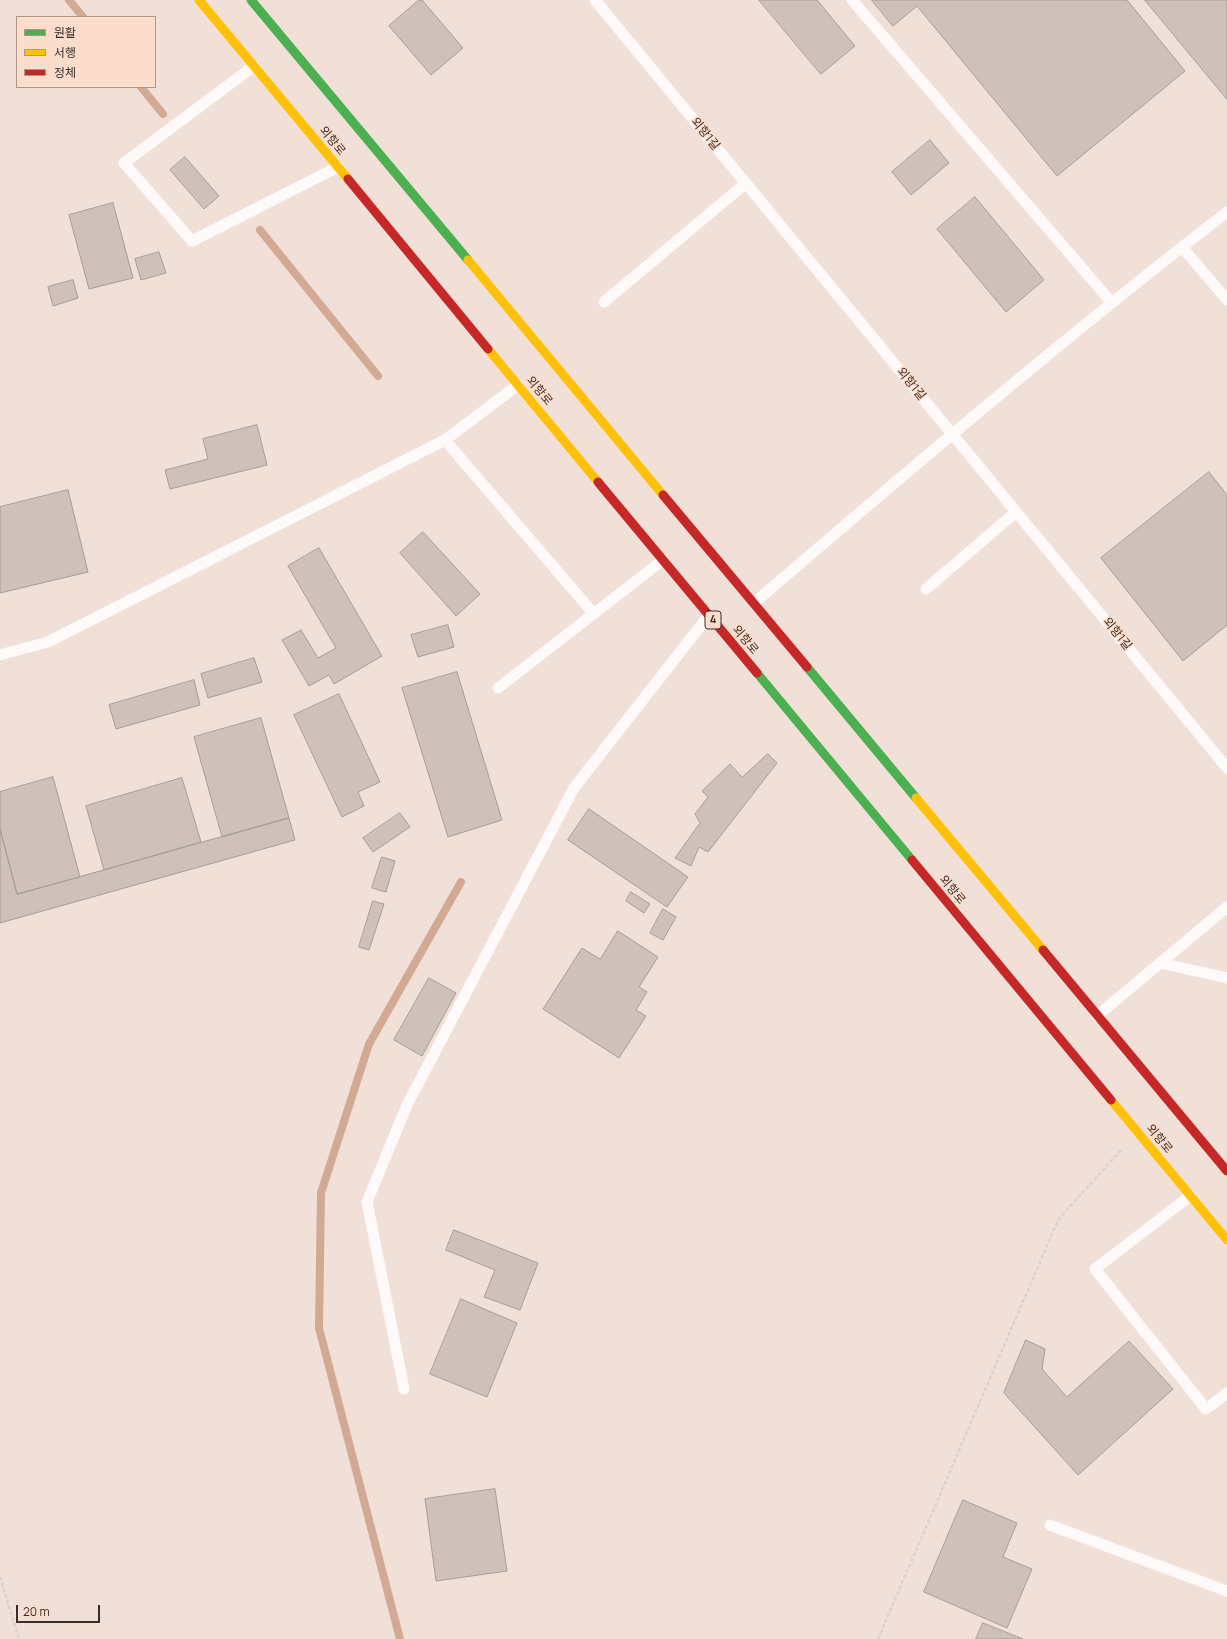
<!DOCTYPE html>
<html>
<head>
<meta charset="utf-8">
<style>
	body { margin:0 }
	#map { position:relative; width:1227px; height:1639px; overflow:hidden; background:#f1e0d7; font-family:Manrope,"Noto Sans KR",sans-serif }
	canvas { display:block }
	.legend { position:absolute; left:16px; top:16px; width:140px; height:72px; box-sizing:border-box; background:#fcddcc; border:1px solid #ae978a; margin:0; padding:5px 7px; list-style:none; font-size:12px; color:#3a2e28 }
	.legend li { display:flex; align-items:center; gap:8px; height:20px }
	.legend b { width:20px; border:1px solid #ae978a }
	.scale { position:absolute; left:16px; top:1605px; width:84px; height:18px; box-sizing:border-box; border:2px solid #3a2e28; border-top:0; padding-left:5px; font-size:12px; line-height:14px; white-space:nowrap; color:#3a2e28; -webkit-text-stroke:3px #fcddcc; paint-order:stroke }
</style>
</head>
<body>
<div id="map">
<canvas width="1227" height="1639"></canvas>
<ul class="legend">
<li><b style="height:5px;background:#4caf50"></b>원활</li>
<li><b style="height:5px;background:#ffc107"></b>서행</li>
<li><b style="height:5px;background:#c62828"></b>정체</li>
</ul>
<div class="scale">20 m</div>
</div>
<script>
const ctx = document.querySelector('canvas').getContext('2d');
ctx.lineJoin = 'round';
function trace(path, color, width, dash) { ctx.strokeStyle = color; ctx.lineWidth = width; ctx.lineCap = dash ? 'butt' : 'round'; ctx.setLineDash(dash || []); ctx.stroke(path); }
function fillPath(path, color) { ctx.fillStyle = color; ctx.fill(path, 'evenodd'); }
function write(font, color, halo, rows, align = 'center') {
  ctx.font = font + ' Manrope,"Noto Sans KR",sans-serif'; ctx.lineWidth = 3; ctx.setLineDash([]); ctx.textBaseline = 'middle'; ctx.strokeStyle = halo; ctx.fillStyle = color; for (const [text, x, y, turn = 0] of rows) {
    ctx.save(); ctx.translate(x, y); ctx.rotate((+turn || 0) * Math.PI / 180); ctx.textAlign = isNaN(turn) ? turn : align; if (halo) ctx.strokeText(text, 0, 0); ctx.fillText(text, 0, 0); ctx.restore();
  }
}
const stream = new Path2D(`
	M69,0L83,17
	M141,87L163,114
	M260,230L378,376
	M400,1639L319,1328L321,1193L369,1044L461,882`);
const building = new Path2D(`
	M419,0H422L463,48L431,75L389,26Z
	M759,0H817L855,46L821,74Z
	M872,0H1127L1185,71L1057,176L917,6L893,26Z
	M1145,0H1227V99Z
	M930,140L949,163L911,195L892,172Z
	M185,157L219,196L204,209L170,170Z
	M975,197L1044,280L1006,312L937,229Z
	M113,203L133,278L89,289L69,215Z
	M159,252L166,273L141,280L135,259Z
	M73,280L78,298L53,306L48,287Z
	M257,425L267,465L170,489L165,470L208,459L203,439Z
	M1209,472L1227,495V625L1183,661L1101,558Z
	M68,490L88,572L0,593V507Z
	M423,532L480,594L456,616L400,553Z
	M319,548L382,656L334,684L329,675L309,686L282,640L301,630L318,658L336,648L288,566Z
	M448,625L454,647L418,657L411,635Z
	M254,658L262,682L208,698L201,674Z
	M457,672L502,820L448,837L402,688Z
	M194,680L200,705L116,729L109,705Z
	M339,694L380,782L358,792L364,806L342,817L294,715Z
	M261,718L289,818L222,837L194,737Z
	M768,754L777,763L708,852L699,847L691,866L675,858L700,823L695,814L708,797L702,791L730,764L742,777Z
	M53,777L80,877L17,894L0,829V792Z
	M182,778L201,842L104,870L86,806Z
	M589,809L688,877L667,907L568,840Z
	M400,813L410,827L373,852L363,838Z
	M289,818L295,840L0,923V829L17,894Z
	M382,857L395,861L386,892L372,888Z
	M631,892L650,904L644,913L626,901Z
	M373,901L384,904L369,950L359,947Z
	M663,909L676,917L663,940L650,933Z
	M618,931L658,957L639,987L647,992L636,1010L646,1016L619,1058L543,1009L582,948L600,959Z
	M429,978L456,993L422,1056L394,1040Z
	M454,1230L538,1263L520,1310L484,1297L495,1270L446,1250Z
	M461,1299L517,1323L487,1397L430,1374Z
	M1026,1340L1045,1349L1042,1369L1067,1397L1129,1341L1173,1389L1078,1475L1004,1393Z
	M495,1489L507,1571L436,1581L425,1499Z
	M963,1500L1017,1523L1003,1557L1032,1569L1007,1628L924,1592Z
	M983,1623L1023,1639H976Z`);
const path = new Path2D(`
	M0,1577L19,1639
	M878,1639L1058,1220L1121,1150`);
const lane = new Path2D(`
	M595,0L1227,768
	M852,0L1112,303
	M254,66L124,163L192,241L338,167
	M1182,247L1227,300
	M604,302L746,183
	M518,385L445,440L594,614
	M926,589L1016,512
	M754,603C909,470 1065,337 1227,212
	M0,655L48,642L445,440
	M498,688L663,560
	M1160,963L1227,978
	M1097,1016L1227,907
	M1190,1196L1095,1269L1206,1409L1227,1393
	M404,1389L367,1202L407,1105L574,788L709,615
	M1050,1525L1227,1591`);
const fast = new Path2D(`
	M251,0L468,260
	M807,667L916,798
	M757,673L912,860`);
const slow = new Path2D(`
	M199,0L348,179
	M468,260L663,495
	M488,349L598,482
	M916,798L1043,950
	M1111,1100L1227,1240`);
const jam = new Path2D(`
	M348,179L488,349
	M598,482L757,673
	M663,495L807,667
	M912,860L1111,1100
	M1043,950L1227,1171`);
const shields = [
	[713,620,16]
];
const shieldNames = [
	["4",713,620]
];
const streetNames = [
	["외항1길",705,134,51],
	["외항로",332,141,50],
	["외항1길",911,384,51],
	["외항로",539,391,50],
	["외항1길",1117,634,51],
	["외항로",745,640,50],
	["외항로",952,890,50],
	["외항로",1159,1139,50]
];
trace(stream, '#d2a992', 8);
fillPath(building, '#cec1b9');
trace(building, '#a89c95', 1);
trace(path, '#d8d3d0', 2.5, [4, 2]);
trace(lane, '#fdfaf9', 11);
trace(fast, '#4caf50', 9);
trace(slow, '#ffc107', 9);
trace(jam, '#c62828', 9);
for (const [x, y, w] of shields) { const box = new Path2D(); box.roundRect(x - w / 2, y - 9, w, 18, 3); ctx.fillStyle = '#fcddcc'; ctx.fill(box); trace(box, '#3a2e28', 1); }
write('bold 11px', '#3a2e28', null, shieldNames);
write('12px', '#3a2e28', '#fcddcc', streetNames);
</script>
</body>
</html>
